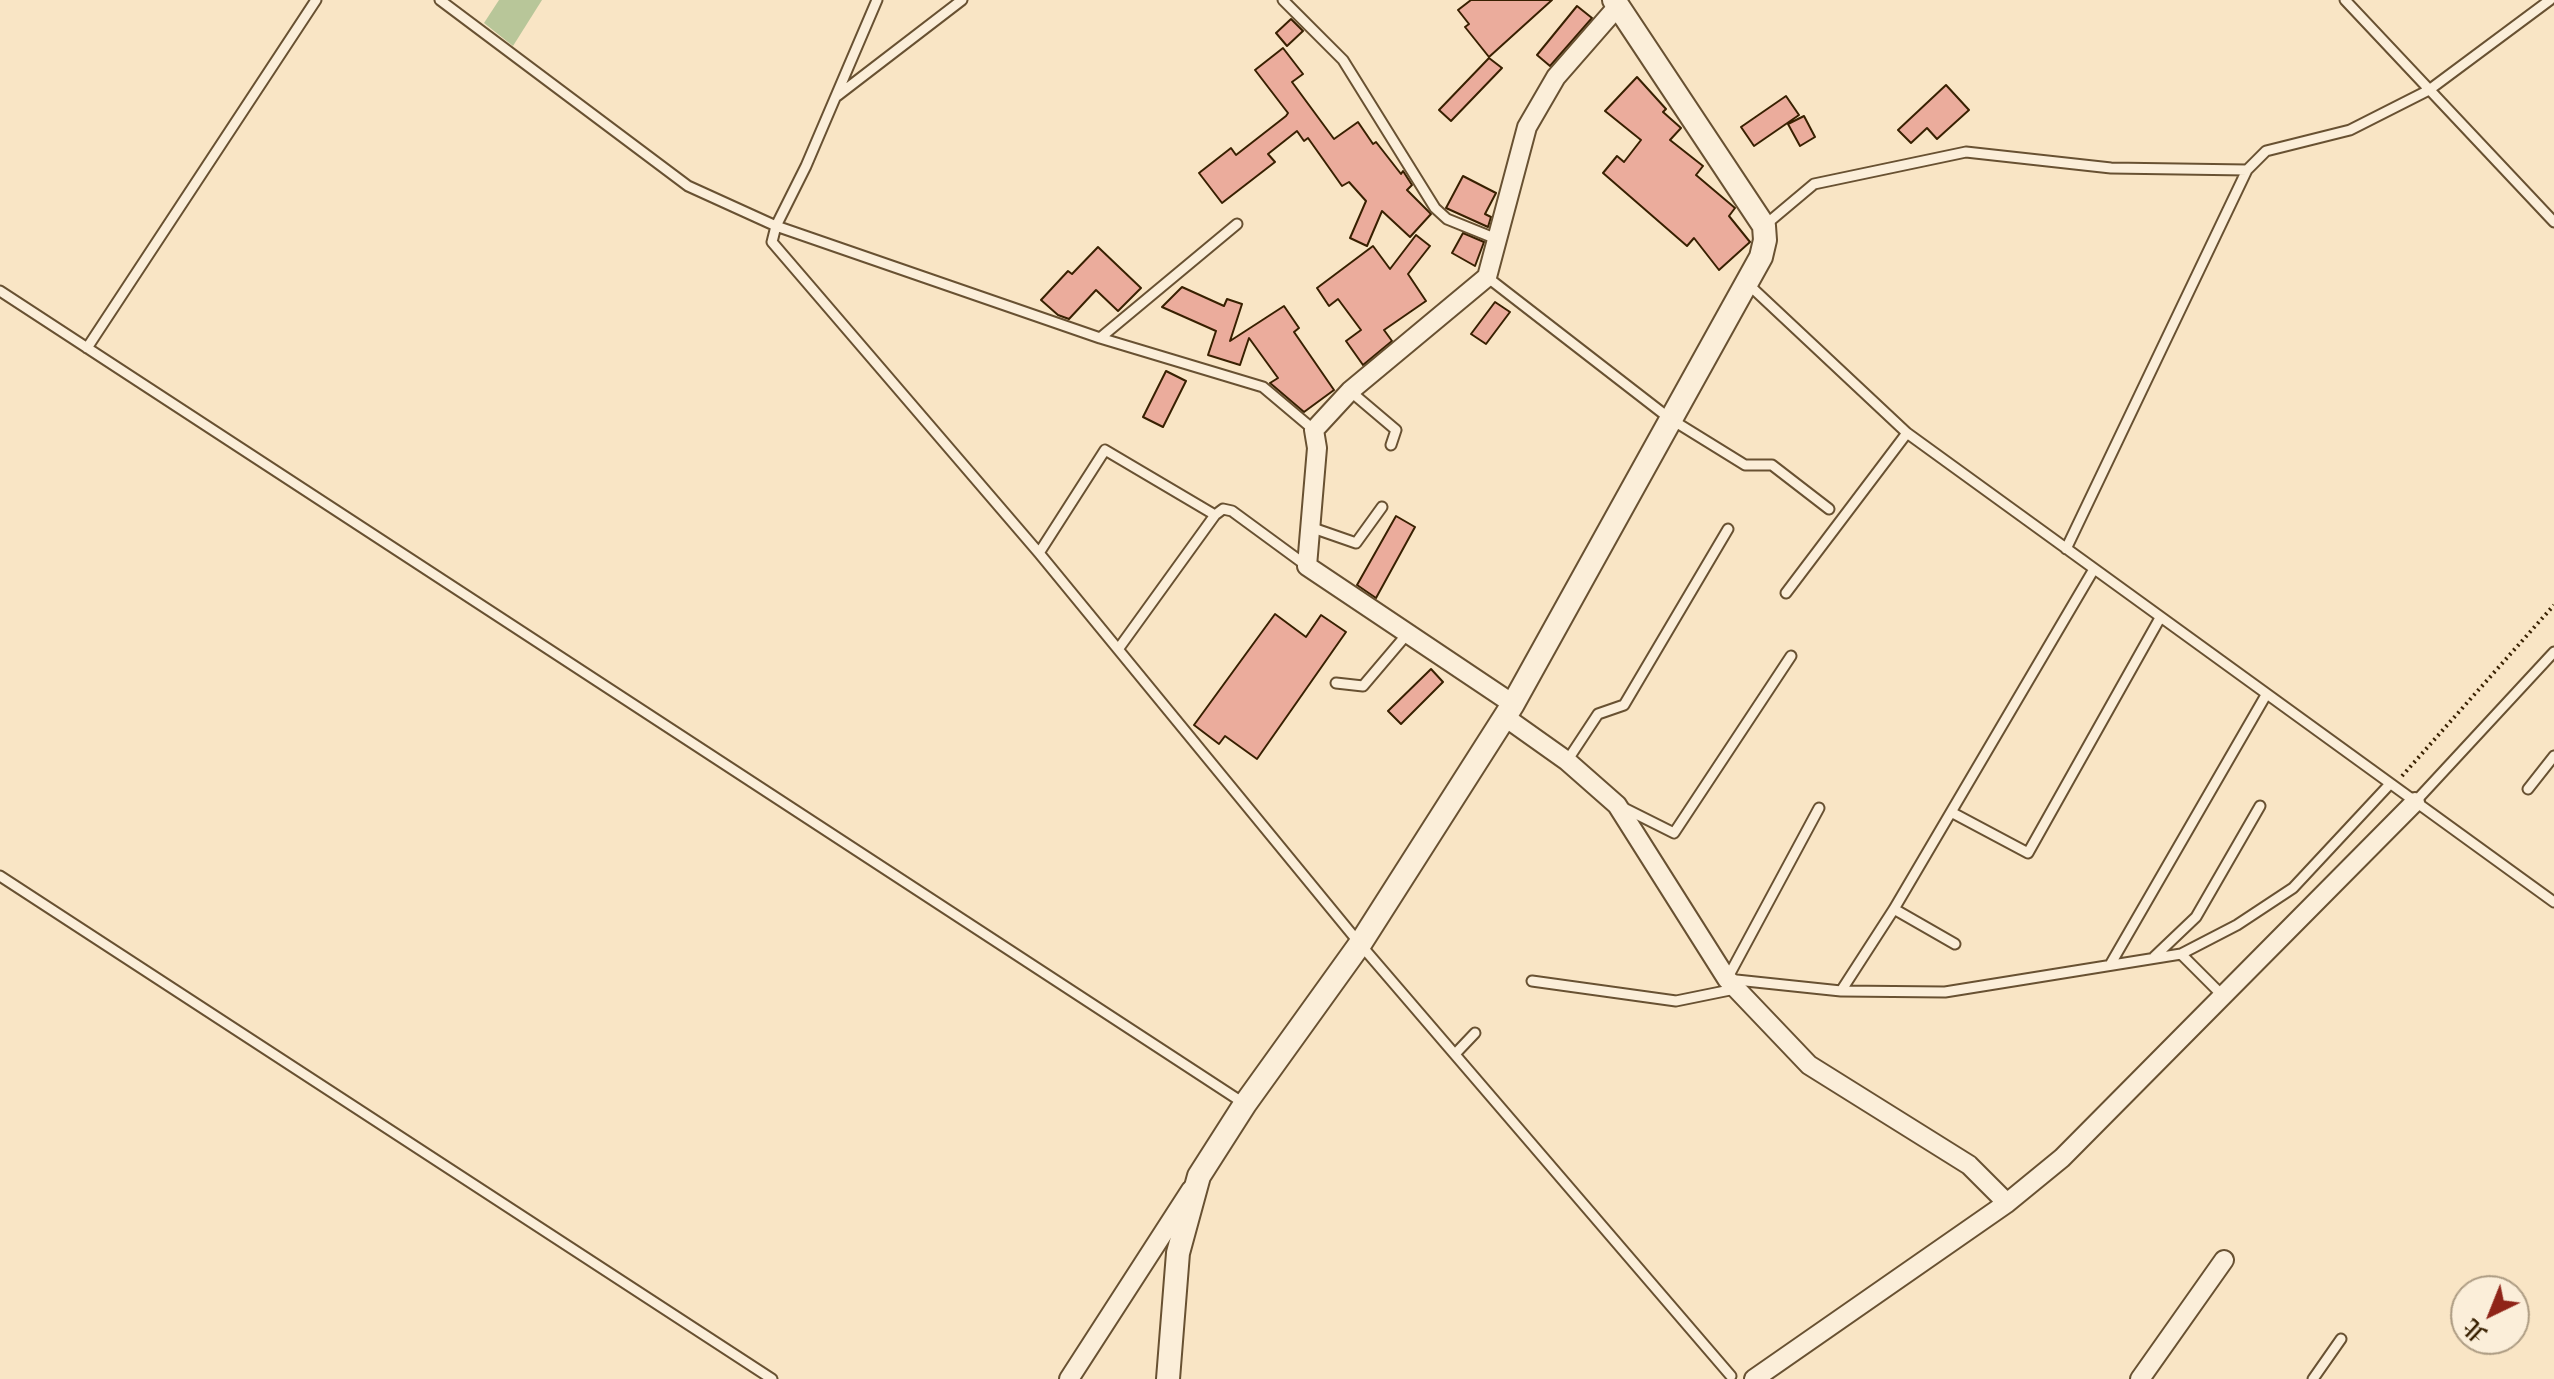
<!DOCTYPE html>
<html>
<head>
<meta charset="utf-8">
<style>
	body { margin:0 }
	#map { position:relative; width:2554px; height:1379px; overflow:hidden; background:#f9e5c5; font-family:"Gentium Book Plus","Noto Serif TC",serif }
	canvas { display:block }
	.north { position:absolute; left:2450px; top:1275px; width:80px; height:80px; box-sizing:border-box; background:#fbeed9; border:2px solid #ad9c83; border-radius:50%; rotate:223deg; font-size:22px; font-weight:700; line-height:32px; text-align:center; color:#382001 }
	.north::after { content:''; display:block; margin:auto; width:28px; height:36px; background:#8f2418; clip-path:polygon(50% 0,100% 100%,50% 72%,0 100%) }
</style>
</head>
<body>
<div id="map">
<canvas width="2554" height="1379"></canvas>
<div class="north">北</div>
</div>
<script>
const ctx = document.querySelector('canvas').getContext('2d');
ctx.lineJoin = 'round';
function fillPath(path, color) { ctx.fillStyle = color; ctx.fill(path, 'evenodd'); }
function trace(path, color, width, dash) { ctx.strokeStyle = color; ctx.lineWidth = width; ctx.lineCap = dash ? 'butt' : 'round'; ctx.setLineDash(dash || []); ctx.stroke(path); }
const green = new Path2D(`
	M499,0H542L513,46L484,23Z`);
const building = new Path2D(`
	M1471,0H1552L1489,57L1465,27L1469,24L1458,10Z
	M1577,6L1592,18L1550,66L1537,55Z
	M1291,19L1303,31L1287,46L1276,33Z
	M1283,48L1303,74L1292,82L1334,139L1358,122L1373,144L1376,142L1401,174L1403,171L1412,185L1407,190L1431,214L1410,237L1382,211L1367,246L1350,238L1366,201L1349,182L1342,186L1308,138L1304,141L1297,131L1268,154L1275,162L1222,203L1199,173L1231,148L1236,155L1286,116L1288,113L1255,70Z
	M1489,58L1502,68L1451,121L1439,110Z
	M1637,77L1666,109L1663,112L1681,128L1670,140L1703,166L1696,175L1735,208L1729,216L1750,242L1719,270L1694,238L1687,246L1603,173L1617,156L1624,162L1641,140L1605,111Z
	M1946,85L1969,110L1937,139L1927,128L1911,143L1898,130Z
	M1786,96L1799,115L1754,146L1741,127Z
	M1804,116L1815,137L1800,146L1788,124Z
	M1463,176L1496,193L1485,214L1491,217L1488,227L1446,208Z
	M1463,233L1484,242L1475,266L1452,253Z
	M1416,235L1430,246L1408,274L1426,301L1384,330L1392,341L1363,365L1346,341L1361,330L1338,299L1329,306L1317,288L1373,246L1390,269Z
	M1098,247L1141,288L1118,311L1096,290L1069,319L1058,315L1041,300L1068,271L1072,274Z
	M1182,287L1224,306L1227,299L1242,304L1230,341L1284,306L1299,328L1294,332L1334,390L1304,412L1270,383L1278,378L1249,338L1240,365L1208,355L1216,331L1162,307Z
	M1495,302L1510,312L1486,344L1471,334Z
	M1166,371L1186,381L1163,427L1143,417Z
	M1396,516L1415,527L1376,598L1357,585Z
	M1275,614L1306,637L1321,615L1346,632L1257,759L1225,736L1219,744L1194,725Z
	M1431,669L1443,682L1401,724L1388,711Z`);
const path = new Path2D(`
	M2402,776L2554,605`);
const service = new Path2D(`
	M440,0L688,186L776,226L1100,338L1263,387L1314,430
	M877,0L806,166L776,226L772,242L1039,553L1360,944L1731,1376
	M1283,0L1343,60L1435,208L1447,219L1499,240
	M2345,0L2554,222
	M837,96L962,0
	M1764,226L1814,184L1966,152L2111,168L2247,170
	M1487,277L1669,418L1745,465H1772L1829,509
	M1748,284L1907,433L2554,902
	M0,291L1245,1104
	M1100,338L1237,224
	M87,348L316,0
	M1350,391L1396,430L1391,445
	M1310,527L1356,543L1382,507
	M2066,549L2247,170L2266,151L2350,130L2429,90L2550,0
	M1039,553L1105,450L1215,515L1223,509L1232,511L1307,566
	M1786,593L1907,433
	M1119,648L1215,515
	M1336,683L1363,686L1408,633
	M1567,761L1598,714L1624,705L1728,529
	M2528,789L2554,756
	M2415,802L2554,652
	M1624,808L1674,833L1791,656
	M1819,808L1727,979L1841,991L1894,909L2094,569
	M1951,812L2028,853L2160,618
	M0,876L772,1379
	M1894,909L1955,944
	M2181,954L2237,925L2293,888L2389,785
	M2154,957L2196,917L2260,806
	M2110,965L2266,695
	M1532,981L1676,1001L1735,989
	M1841,991L1945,992L2181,954L2223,996
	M1456,1053L1475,1033
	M2313,1379L2341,1339`);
const minor = new Path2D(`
	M1513,704L1307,566L1317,448L1314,430L1350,391L1487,277L1527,127L1556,77L1618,6
	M1505,717L1567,761L1617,805L1727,979L1809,1065L1969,1165L2007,1203
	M1069,1379L1191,1190
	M1754,1379L2007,1203L2062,1158L2415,802
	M2140,1379L2224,1260`);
const tertiary = new Path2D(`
	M1168,1379L1178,1253L1199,1176L1245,1104L1360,944L1513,704L1761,257L1765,240L1764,226L1614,0`);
fillPath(green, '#b8c699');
fillPath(building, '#ebac9c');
trace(building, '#382001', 2);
trace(service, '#685132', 13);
trace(minor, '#685132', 22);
trace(tertiary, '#685132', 26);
trace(path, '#382001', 4, [2, 4]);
trace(service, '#fbeed9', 9);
trace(minor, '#fbeed9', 18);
trace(tertiary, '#fbeed9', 22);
</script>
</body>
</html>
